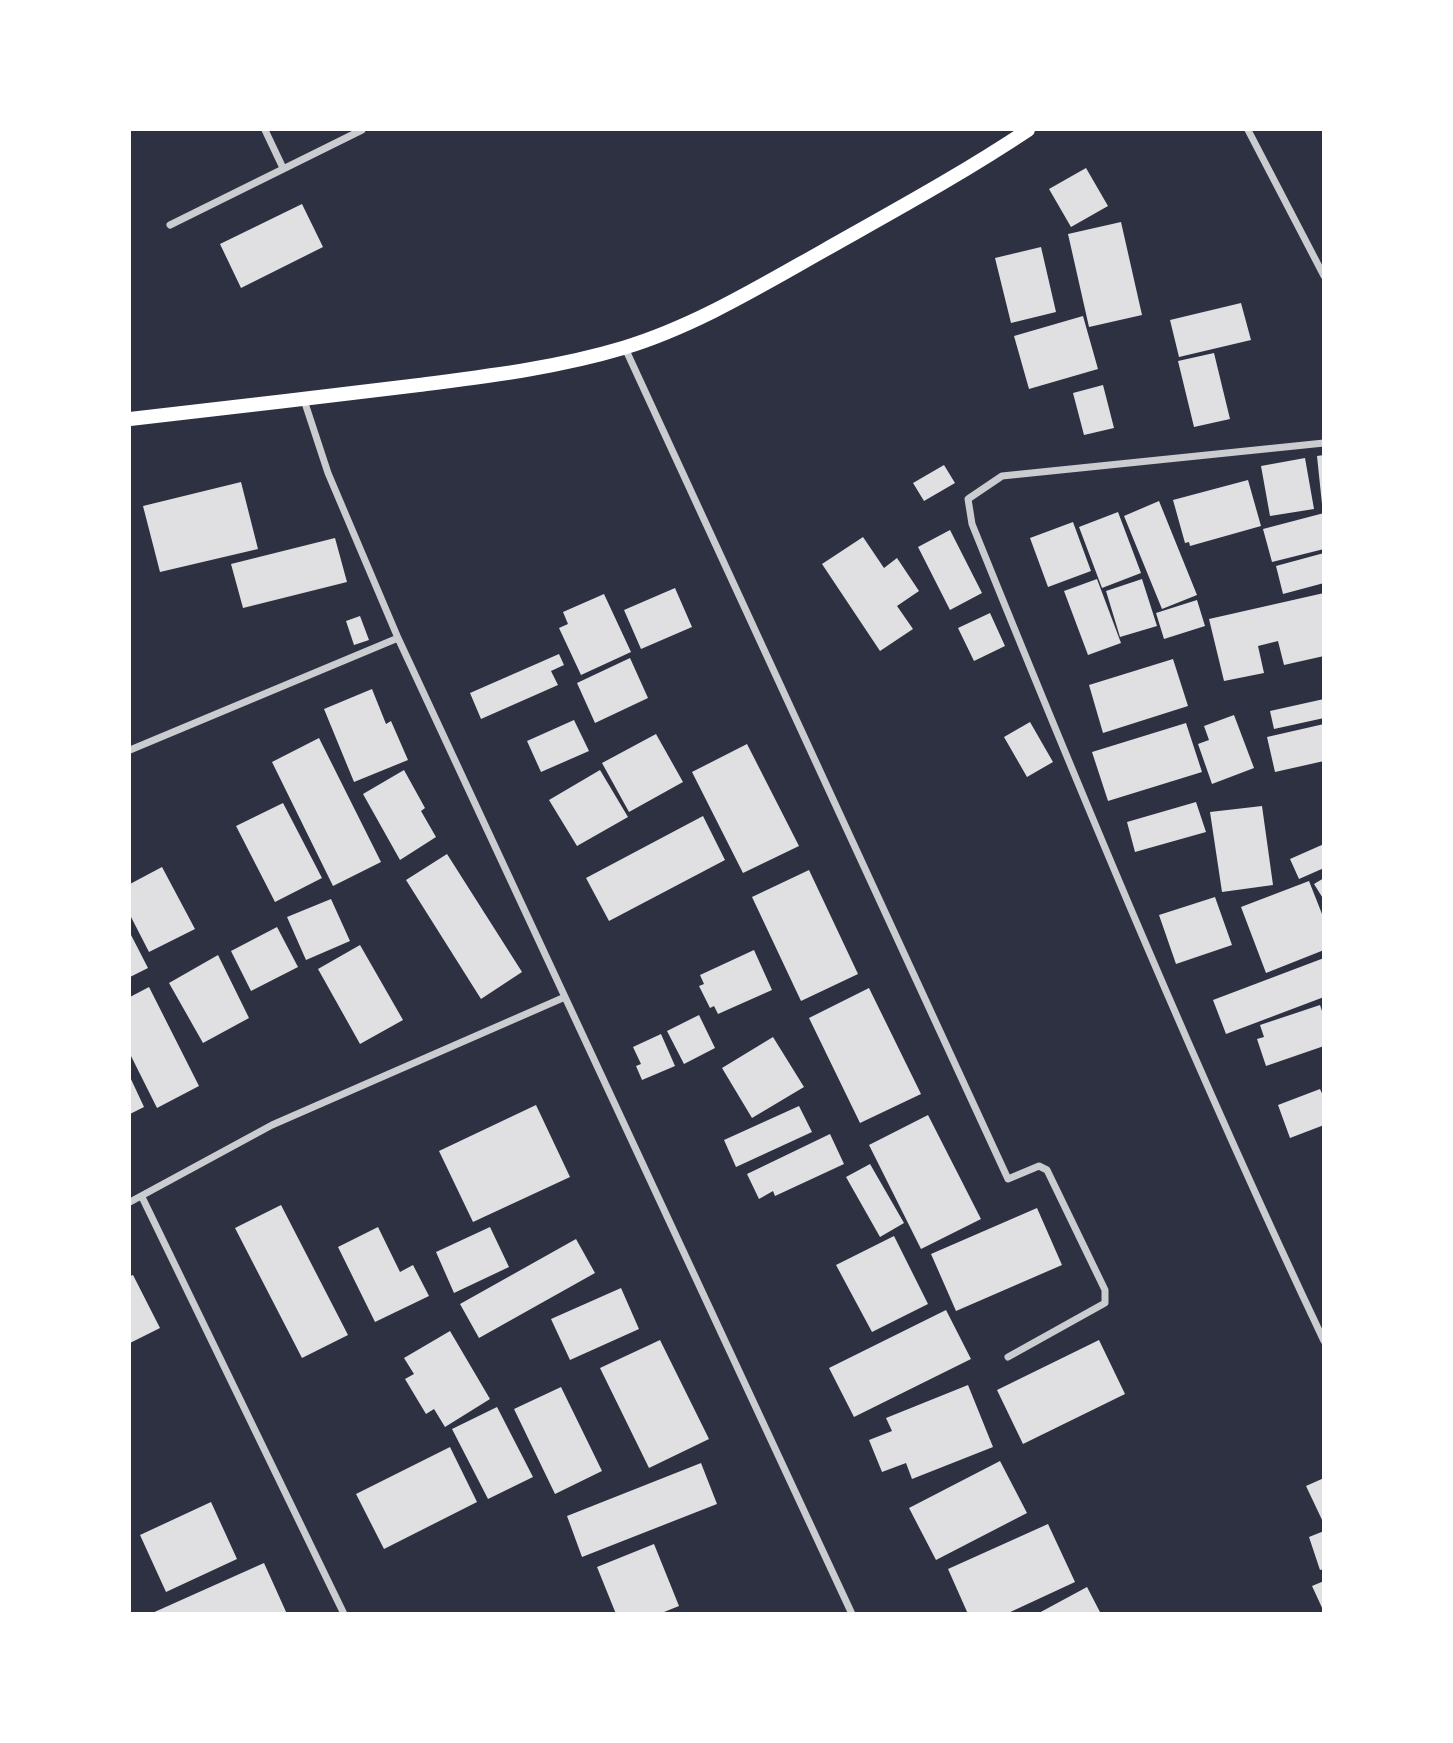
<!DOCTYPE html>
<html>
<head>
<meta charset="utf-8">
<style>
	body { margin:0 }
	#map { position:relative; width:1453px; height:1743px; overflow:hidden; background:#2d3142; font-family:Inter,sans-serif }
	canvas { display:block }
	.frame { position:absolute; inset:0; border:131px solid #fff; pointer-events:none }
</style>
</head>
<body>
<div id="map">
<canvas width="1453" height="1743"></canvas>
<div class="frame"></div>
</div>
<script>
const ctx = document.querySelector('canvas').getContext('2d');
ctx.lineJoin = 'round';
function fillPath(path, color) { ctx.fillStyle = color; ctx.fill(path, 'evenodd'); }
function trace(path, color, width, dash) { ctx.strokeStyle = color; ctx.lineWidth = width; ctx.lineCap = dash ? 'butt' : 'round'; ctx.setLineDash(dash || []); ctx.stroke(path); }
const building = new Path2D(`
	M1086,168L1108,206L1071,227L1049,189Z
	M302,204L323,247L241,288L220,244Z
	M1121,222L1142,315L1089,327L1068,234Z
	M1041,247L1056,312L1011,323L995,258Z
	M1241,303L1251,340L1179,357L1170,320Z
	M1083,316L1098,369L1029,389L1014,336Z
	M1214,353L1230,419L1194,427L1178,361Z
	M1103,385L1114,428L1084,435L1073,393Z
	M1324,455V504H1322L1317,456Z
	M1305,458L1314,509L1270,516L1261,466Z
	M944,465L955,483L924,501L913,483Z
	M1248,480L1261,526L1190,546L1189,542L1185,543L1173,500Z
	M241,482L258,549L160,572L143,506Z
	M1159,501L1197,595L1162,609L1124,516Z
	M1118,512L1141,573L1102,588L1079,527Z
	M1324,513V549L1272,562L1263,529Z
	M1073,522L1091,571L1048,587L1030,538Z
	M950,530L982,593L950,610L918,547Z
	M863,537L884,568L897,558L919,591L897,606L913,629L880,651L822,564Z
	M335,538L347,582L243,608L231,564Z
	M1324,553V583L1283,594L1276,566Z
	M1097,579L1121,643L1088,655L1064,591Z
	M1142,579L1157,626L1120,637L1106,591Z
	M675,588L692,627L641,649L624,610Z
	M1324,593V656L1284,665L1278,641L1258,646L1264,673L1224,681L1209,619Z
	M604,594L631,652L581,675L559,628L568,624L563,612Z
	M1197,600L1205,626L1164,639L1156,613Z
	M990,613L1005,646L974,661L958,628Z
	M360,616L369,640L354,645L346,621Z
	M559,654L564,665L551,671L558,685L481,719L470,693Z
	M630,658L648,698L595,723L577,683Z
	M1173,659L1188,706L1103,733L1089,685Z
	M372,689L386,724L391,721L408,760L354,782L324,709Z
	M1324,699V718L1274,729L1270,711Z
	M1234,715L1254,768L1212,784L1198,744L1209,740L1204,726Z
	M574,720L589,751L541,772L527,741Z
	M1030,722L1053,762L1027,777L1004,737Z
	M1186,723L1202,772L1108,801L1092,752Z
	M1324,724V761L1275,772L1267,737Z
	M656,734L683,782L629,812L602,763Z
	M319,738L381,862L333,886L272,762Z
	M747,744L799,846L743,873L692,772Z
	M404,770L425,808L421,811L436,837L400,860L363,794Z
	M600,770L628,817L577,846L549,800Z
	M1196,802L1206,832L1135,852L1127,822Z
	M283,803L322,878L275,902L236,826Z
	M1262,806L1273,885L1222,892L1210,812Z
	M703,816L725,860L609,921L586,878Z
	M1324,844V868L1299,879L1290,859Z
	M447,854L522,972L481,999L406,880Z
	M162,867L195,929L149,952L130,915V884Z
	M809,870L858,974L801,1001L752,897Z
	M1324,878V900L1314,884Z
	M1309,881L1324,919V950L1266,973L1241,907Z
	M1215,897L1232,945L1176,964L1159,915Z
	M331,899L350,941L306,960L287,917Z
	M277,927L298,967L251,991L231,951Z
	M130,933L148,968L130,977Z
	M360,945L403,1020L360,1044L318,969Z
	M754,950L772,990L718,1014L714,1006L710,1008L699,986L704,984L700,975Z
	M218,955L249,1018L203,1043L169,983Z
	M1324,958V997L1226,1034L1213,1000Z
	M149,987L199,1086L157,1108L130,1054V997Z
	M869,988L921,1094L860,1123L809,1018Z
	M1320,1005L1324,1017V1046L1266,1066L1257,1039L1264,1037L1260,1025Z
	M699,1015L715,1048L684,1064L667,1031Z
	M661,1034L675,1066L642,1080L636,1066L641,1064L633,1047Z
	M773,1037L804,1087L752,1118L722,1068Z
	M130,1077L144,1107L130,1114Z
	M1320,1089L1324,1098V1125L1290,1138L1278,1105Z
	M536,1105L570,1177L473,1222L439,1151Z
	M799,1106L812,1132L736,1167L724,1140Z
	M928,1115L981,1219L921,1249L869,1145Z
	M830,1134L844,1164L775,1196L773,1191L759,1199L747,1174Z
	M870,1164L904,1223L880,1237L846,1177Z
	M281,1205L348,1335L302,1358L235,1228Z
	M1037,1208L1062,1265L956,1311L931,1254Z
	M378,1227L400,1272L413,1265L429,1296L375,1322L338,1247Z
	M490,1227L509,1267L454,1293L436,1252Z
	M894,1236L928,1304L872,1332L836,1265Z
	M576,1239L595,1273L479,1338L460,1304Z
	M133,1275L160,1328L130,1343V1276Z
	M621,1288L639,1329L570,1360L551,1319Z
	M946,1310L971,1359L854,1417L829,1368Z
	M450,1331L490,1399L445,1427L434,1409L426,1414L405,1379L414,1374L404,1358Z
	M660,1340L709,1439L649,1468L600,1368Z
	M1099,1340L1125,1394L1023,1444L997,1390Z
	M968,1385L993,1447L912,1479L906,1463L882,1472L869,1440L892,1431L886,1418Z
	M561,1387L602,1471L555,1494L514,1409Z
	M497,1407L533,1477L488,1499L452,1429Z
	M450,1447L477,1502L384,1549L356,1494Z
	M1000,1461L1027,1513L936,1560L909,1508Z
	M701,1463L717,1504L582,1557L567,1516Z
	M1324,1478V1524L1306,1486Z
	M211,1502L237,1559L166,1592L140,1535Z
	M1048,1524L1075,1582L1006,1614H968L948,1569Z
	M1324,1531V1569L1320,1570L1309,1537Z
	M654,1544L679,1606L659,1614H616L597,1567Z
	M264,1563L287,1614H150Z
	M1324,1581V1612L1312,1586Z
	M1087,1587L1101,1614H1037Z`);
const minor = new Path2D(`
	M265,130L283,168
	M1248,130L1324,276
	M170,225L362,130
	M625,348L1008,1179L1039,1166L1047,1170L1105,1290V1303L1008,1357
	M304,400L328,473L398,638L852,1614
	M1324,443L1002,476L968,499L972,524C1083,799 1197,1073 1324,1341
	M130,750L398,638
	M142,1197L344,1614
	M130,1202L272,1125L565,997`);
const secondary = new Path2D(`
	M130,419C226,408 323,397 419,385C488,376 556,368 623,348C693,327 759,287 823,251C892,212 962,174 1028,130`);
fillPath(building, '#e0e0e3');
trace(minor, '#caccd0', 7);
trace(secondary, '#fff', 14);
</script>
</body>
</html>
